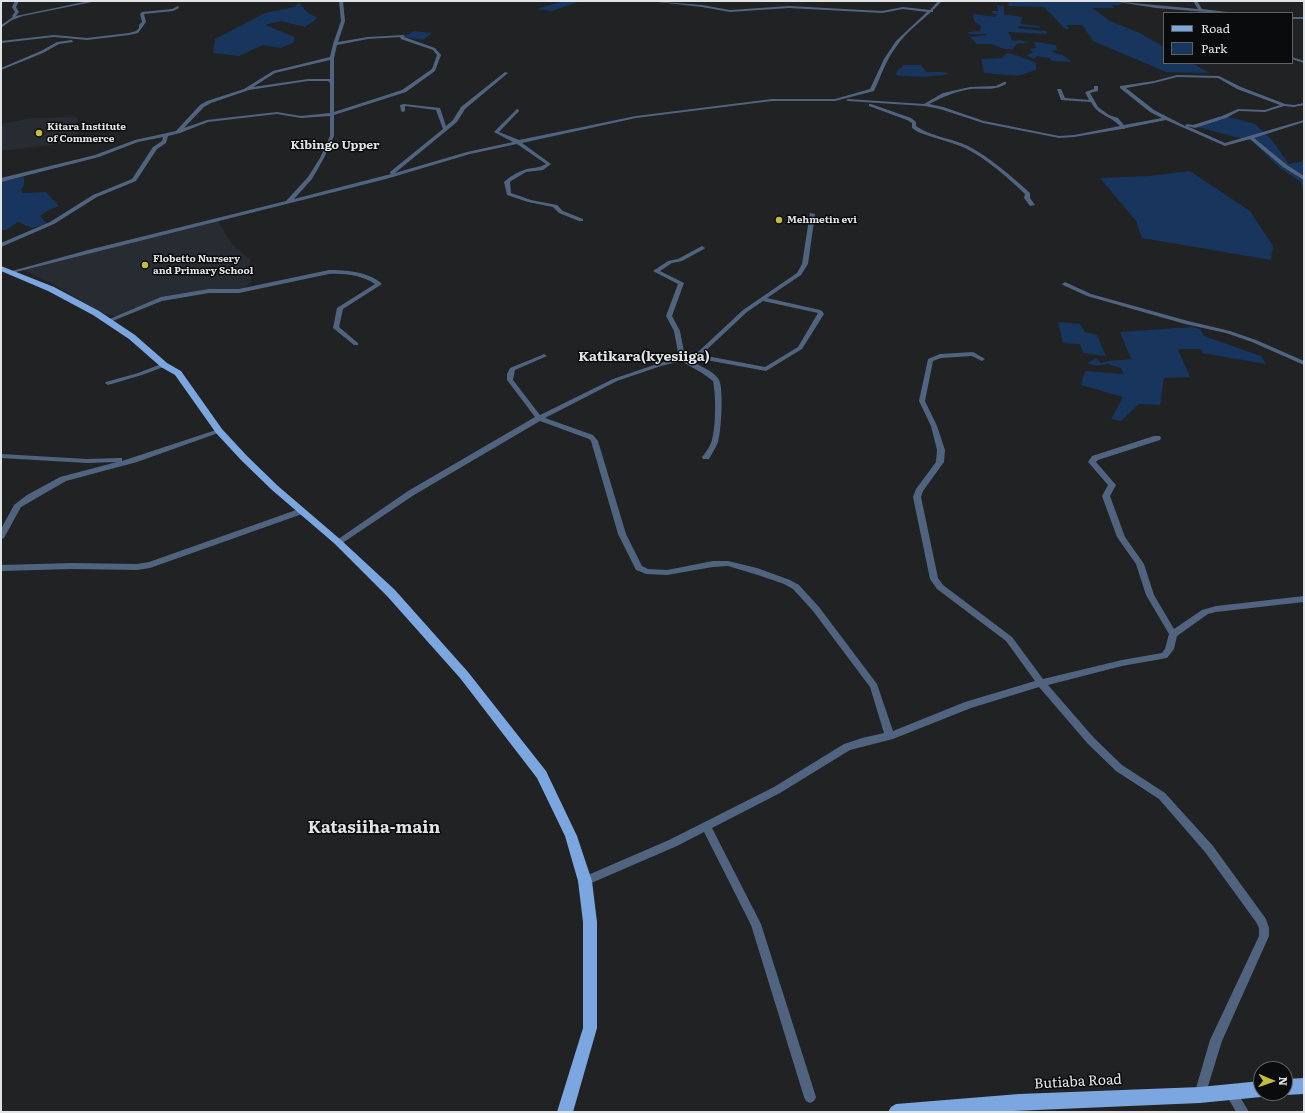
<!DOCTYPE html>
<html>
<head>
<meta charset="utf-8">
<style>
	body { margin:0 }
	#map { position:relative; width:1305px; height:1113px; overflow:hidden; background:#202224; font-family:Literata,serif }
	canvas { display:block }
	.frame { position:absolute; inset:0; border:2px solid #e2e3e4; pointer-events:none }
	.legend { position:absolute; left:1163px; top:12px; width:130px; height:52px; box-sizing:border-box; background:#0a0b0c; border:1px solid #606162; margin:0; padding:5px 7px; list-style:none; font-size:12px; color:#e2e3e4 }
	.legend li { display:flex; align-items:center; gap:8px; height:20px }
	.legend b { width:20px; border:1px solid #606162 }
	.north { position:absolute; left:1253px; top:1061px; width:40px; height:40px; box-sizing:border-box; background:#0a0b0c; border:1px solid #606162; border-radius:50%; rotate:92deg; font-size:11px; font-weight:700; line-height:16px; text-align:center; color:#e2e3e4 }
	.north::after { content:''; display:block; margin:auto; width:14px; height:18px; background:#c4bd3e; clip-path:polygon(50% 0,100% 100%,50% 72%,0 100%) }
</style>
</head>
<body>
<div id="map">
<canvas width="1305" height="1113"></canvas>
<div class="frame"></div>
<ul class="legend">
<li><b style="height:5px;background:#7ca6df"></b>Road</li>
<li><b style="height:11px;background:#17355d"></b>Park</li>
</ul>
<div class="north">N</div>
</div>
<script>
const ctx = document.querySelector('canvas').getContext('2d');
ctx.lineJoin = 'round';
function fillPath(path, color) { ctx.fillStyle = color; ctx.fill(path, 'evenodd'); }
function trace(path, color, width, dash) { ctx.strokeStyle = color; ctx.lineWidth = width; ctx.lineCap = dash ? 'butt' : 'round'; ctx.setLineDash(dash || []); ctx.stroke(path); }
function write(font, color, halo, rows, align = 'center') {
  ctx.font = font + ' Literata,serif'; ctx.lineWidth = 3; ctx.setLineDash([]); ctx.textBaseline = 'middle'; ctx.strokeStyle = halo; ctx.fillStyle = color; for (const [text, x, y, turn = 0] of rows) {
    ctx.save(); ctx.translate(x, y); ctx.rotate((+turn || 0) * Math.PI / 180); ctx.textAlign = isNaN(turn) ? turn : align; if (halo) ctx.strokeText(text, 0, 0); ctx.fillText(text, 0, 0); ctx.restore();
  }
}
const built = new Path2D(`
	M73,117L77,118V142L1,151V124L33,118Z
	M218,220L231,243L250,260L251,282L242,290L215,289L167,298L145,308L119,317L98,312L57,286L21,269Z`);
const green = new Path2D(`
	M563,1H581L552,11L537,9Z
	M1009,1L1120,2L1121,5H1112L1114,8H1092L1110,21L1140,33L1164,47V63H1192L1210,73L1166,72L1093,41L1082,25H1067L1069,29H1065L1044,7L1008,6Z
	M299,3L308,13L318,18L305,27L281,21L265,25L295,37L293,43L281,48L263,45L239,56L213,53L215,39L265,13L294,7Z
	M997,5L1004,6V15H1011L1022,17L1021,24L1039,26L1040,28L1020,26L1017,28L1046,31L1047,34L1008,32L1013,41L1020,40L1030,43L1016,44L1013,49H1004L991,44H977L970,37L987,35L986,34H969L968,32L980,31L981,26L974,21L973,14L996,17L997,14H993L992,11H998Z
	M414,31L432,33L423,40L403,37Z
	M1034,42L1056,45L1057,50L1052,51L1057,54L1063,55L1072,62L1052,61L1049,58L1037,56L1034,59L1026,55L1033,53L1030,49L1036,48Z
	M1007,53L1019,56L1036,63V70L1017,76L984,73L981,59L1002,58Z
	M904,65H921L926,72H942L950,74C932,77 914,78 896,75L897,71Z
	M1225,116L1255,124L1271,139L1289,164L1304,161V194L1301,182L1280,168L1252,141L1197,127Z
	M1190,171L1250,211L1273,246L1271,260L1142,238L1136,221L1100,178L1149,176Z
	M24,177V185L21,190L23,193L46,192L59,206L47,211L40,216L47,224L32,228L18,222L6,230H1V181Z
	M1058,322L1080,324L1085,332L1097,335L1106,356L1083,353L1080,344L1063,343Z
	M1192,327L1200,329L1204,336L1261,356L1266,364L1202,353L1201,349H1178L1190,377L1164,378L1160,405L1139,404L1121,421L1111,419L1123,397L1081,385L1085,371L1124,374L1121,368L1108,364L1095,366L1087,363L1096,358L1101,363C1111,359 1121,361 1131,359L1120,332Z`);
const minor = new Path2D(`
	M15,1H19L16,7L19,12L16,16L89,1H97L23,16L12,20L1,28V25L13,17L12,16L15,12L12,7Z
	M339,1H343L345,21L338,42L368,37L403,35L405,36L404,37L435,48L441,55L435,71L406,92L334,115V136L324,158L312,179L294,199L391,174L390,173V172L443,129L436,110L405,106V111L403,112L401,111L400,105L404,104L440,108L446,126L453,120L461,107L505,72L508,73L465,109L457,122L395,173L467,152L513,142L494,132L517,109L519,110V111L499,132L519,140L636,116L772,99H835L870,89L884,59L896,41L927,12L903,9L882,13L789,8L730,12L702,7L649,1L702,5L730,10L789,6L882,11L903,7L930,10L938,1H942L933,10V12H931C919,23 905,33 896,47C886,60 881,76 874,91L835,101H772L636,118L522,143L551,164L543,170L526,172L511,181L510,182L511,193L531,200L557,205L563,211L583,219V221H579L559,213L553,207L528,202L507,195L504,182C509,177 518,172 524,170C532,167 538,169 546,164L517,144L470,154L386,179L12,273V271L88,250L286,201L308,177L320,158L330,136V116L301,118L277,114L208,122L180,133L168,136L166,143L157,149L136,181L97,197L54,224L1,247V243L50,222L93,195L132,179L153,147L162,141L163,137L138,142L99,157L1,182V178L95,155L135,140L176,131L200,105L207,101L244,89L273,71L330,57L333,44L341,21ZM400,37L401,39L433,50L437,55L432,69L402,90L334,112V58L337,45L368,39ZM330,60V79H308L253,87L275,73ZM308,81H328L330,83V113L301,116L277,112L207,120L184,128L204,107L211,103L249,90Z
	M1112,1L1198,9L1193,1H1197L1202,9L1236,13H1219L1156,8Z
	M178,6L179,8L173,11L144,14L146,22L138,33L129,35L87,40L54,37L1,43V41L54,35L87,38L129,33L136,31L139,28V25L142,22L140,14L142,12L172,9Z
	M1292,17H1304V19H1292Z
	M72,40L73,42L59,44L43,53L1,70V68L41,51L57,42Z
	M1292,57L1304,61V63L1292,59Z
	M1177,75L1219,76L1241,87L1285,104L1294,105L1304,103V105L1294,107L1284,106L1265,112L1239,111L1226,118L1195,128L1187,126L1225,143L1304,120V122L1254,138L1287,165L1304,176V180L1283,167L1250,139L1225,146L1166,120L1126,128L1124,129H1122L1074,137L1059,138L983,123L940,109L925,106L848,101L846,100L848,99L924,104L943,93L970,87L996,86L1004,82H1006V84C994,91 984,88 971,89C956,91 943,97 929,104L943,107L984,121L1059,136L1074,135L1120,126C1111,116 1098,116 1091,102L1061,100L1057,89H1061L1065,98L1089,100L1085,92L1094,89V86H1098V91L1090,93L1098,107L1109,115L1118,118L1124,125L1162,118L1150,112L1120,88V86L1154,81ZM1177,77L1218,78L1237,89L1280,105L1265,110L1238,109L1222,116L1193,125L1187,124L1185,126L1154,110L1126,88L1154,83Z
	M871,104L911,118L916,122V126C932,137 951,138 968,146C991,158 1011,176 1030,193V198L1035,205L1030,206L1024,198L1025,194C1007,177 986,158 963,147C948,141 933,138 918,132L912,128V123L907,120L869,106V104Z
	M810,213L815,214L808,264L801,275L767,298L820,310L822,311L824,314L802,349L766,371L695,358L688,360C696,364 715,371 719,380C724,389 721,433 718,442C716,448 712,453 709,459H703L702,457C706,452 710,447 712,440C716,425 716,396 713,381L702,373L681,361L661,366L617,381L545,418L593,435L598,441L626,534L642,566L648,569L667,570L713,561H728L757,568L790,580L799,585L819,607L877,684L893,731L965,702L1035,681L1006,641L937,589L930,579L913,497L916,489L936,462L937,450L931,426L919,401L928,359L940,354L973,352L985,359L982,361L972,356L941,358L933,361L925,401L937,426L945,450L944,462L923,491L921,497L938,578L943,585L1012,637L1043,679L1122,660L1162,653L1165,649L1169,634L1146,595L1136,564L1117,537L1102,496L1108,485L1088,462L1092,456L1154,436H1160L1161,438L1160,440L1098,460L1096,462L1116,485L1110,496L1125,537L1144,564L1154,595L1174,629L1202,610L1216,606L1304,596V602L1216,612L1208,614L1177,636L1174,649L1167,658L1122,666L1048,685L1094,738L1122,765L1165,793L1213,846L1266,919L1269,928V936L1222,1041L1204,1099L1200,1101L1196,1099L1194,1095L1210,1040L1259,936V928L1256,922L1205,852L1159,799L1116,771L1088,744L1039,687L971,708L893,739L850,750L780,793L712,828L761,924L816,1097L814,1101L810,1103L806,1101L804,1097L751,925L704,832L677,846L589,884L585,886L581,884L580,881L581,878L669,840L774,787L844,744L862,738L884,733L870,687L813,611L793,589L784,584L761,576L728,566L713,567L667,575L646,574L636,570L618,534L591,441L589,439L540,421L414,495L341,544H335L334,542L408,491L535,417L507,380V374L510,368L542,355L544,354L547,356L515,370L513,380L540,415L613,379L657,364L679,358L674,331L666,316L678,284L653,271L668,261L678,259L702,246L705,248L704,249L682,261L672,263L660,271L684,283L672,316L680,331L685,357L693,355L699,351L743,310L797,273L802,264ZM763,301L818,313L798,347L765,367L701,355L747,312Z
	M329,270C346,270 370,272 382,284L343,309L339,327L358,343V345H354L333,328L337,308L375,284C362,275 344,273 329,274L239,293H209L162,301L110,322L108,323L105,321L161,297L209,289H239Z
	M1065,282L1091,294L1188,321L1230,331L1256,340L1304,361V365L1252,342L1226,333L1185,324L1087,296L1063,285L1062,284Z
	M164,363L166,364V366L142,375L108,385L105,383L106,382L138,373Z
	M219,429L223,431L221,432L137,462L66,481L21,507L4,538L1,539V529L14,505L27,495L60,477L117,462L87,463L1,458V454L87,459L119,458H122V461Z
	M299,509H302L306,511L305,513L150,568L137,570L72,569L1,571V565L72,563L137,564L149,562Z
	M1230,1085L1234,1087L1249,1112H1236L1224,1091L1226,1087Z`);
const major = new Path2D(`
	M1,266L54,287L99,311L135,335L167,363L181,371L222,429L247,456L278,486L341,540L395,590L468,672L546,771L577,836L592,881L597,922V1028L573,1112H557L583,1028V922L578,881L565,836L537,778L460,678L387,596L335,544L272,490L241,460L216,433L175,375L161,367L129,339L93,315L48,291L1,271Z
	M1304,1078V1094L1285,1095L1281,1093H1285V1079Z
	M1261,1081V1093H1267L1261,1097L1200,1103L990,1112H888L891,1107L896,1104L1019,1094L1200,1087Z`);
const markers = [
	[39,133,4,"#c4bd3e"],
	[779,220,4,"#c4bd3e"],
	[145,265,4,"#c4bd3e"]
];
const farPoinames = [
	["Kitara Institute",47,127],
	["of Commerce",47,139],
	["Mehmetin evi",787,220],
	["Flobetto Nursery",153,259],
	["and Primary School",153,271]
];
const farQuarternames = [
	["Kibingo Upper",335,145]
];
const quarterNames = [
	["Katikara(kyesiiga)",644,357]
];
const nearStreetnames = [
	["Butiaba Road",1078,1082,-3]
];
const nearQuarternames = [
	["Katasiiha-main",374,828]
];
fillPath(built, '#272c33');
fillPath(green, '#17355d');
fillPath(minor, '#50647f');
fillPath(major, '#7ca6df');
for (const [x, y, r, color] of markers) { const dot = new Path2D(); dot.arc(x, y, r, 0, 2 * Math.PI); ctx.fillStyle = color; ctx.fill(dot); trace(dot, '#0a0b0c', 1.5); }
write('bold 10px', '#e2e3e4', '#0a0b0c', farPoinames, 'left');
write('bold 12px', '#e2e3e4', '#0a0b0c', farQuarternames);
write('bold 14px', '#e2e3e4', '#0a0b0c', quarterNames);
write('14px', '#e2e3e4', '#0a0b0c', nearStreetnames);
write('bold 17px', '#e2e3e4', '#0a0b0c', nearQuarternames);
</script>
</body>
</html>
